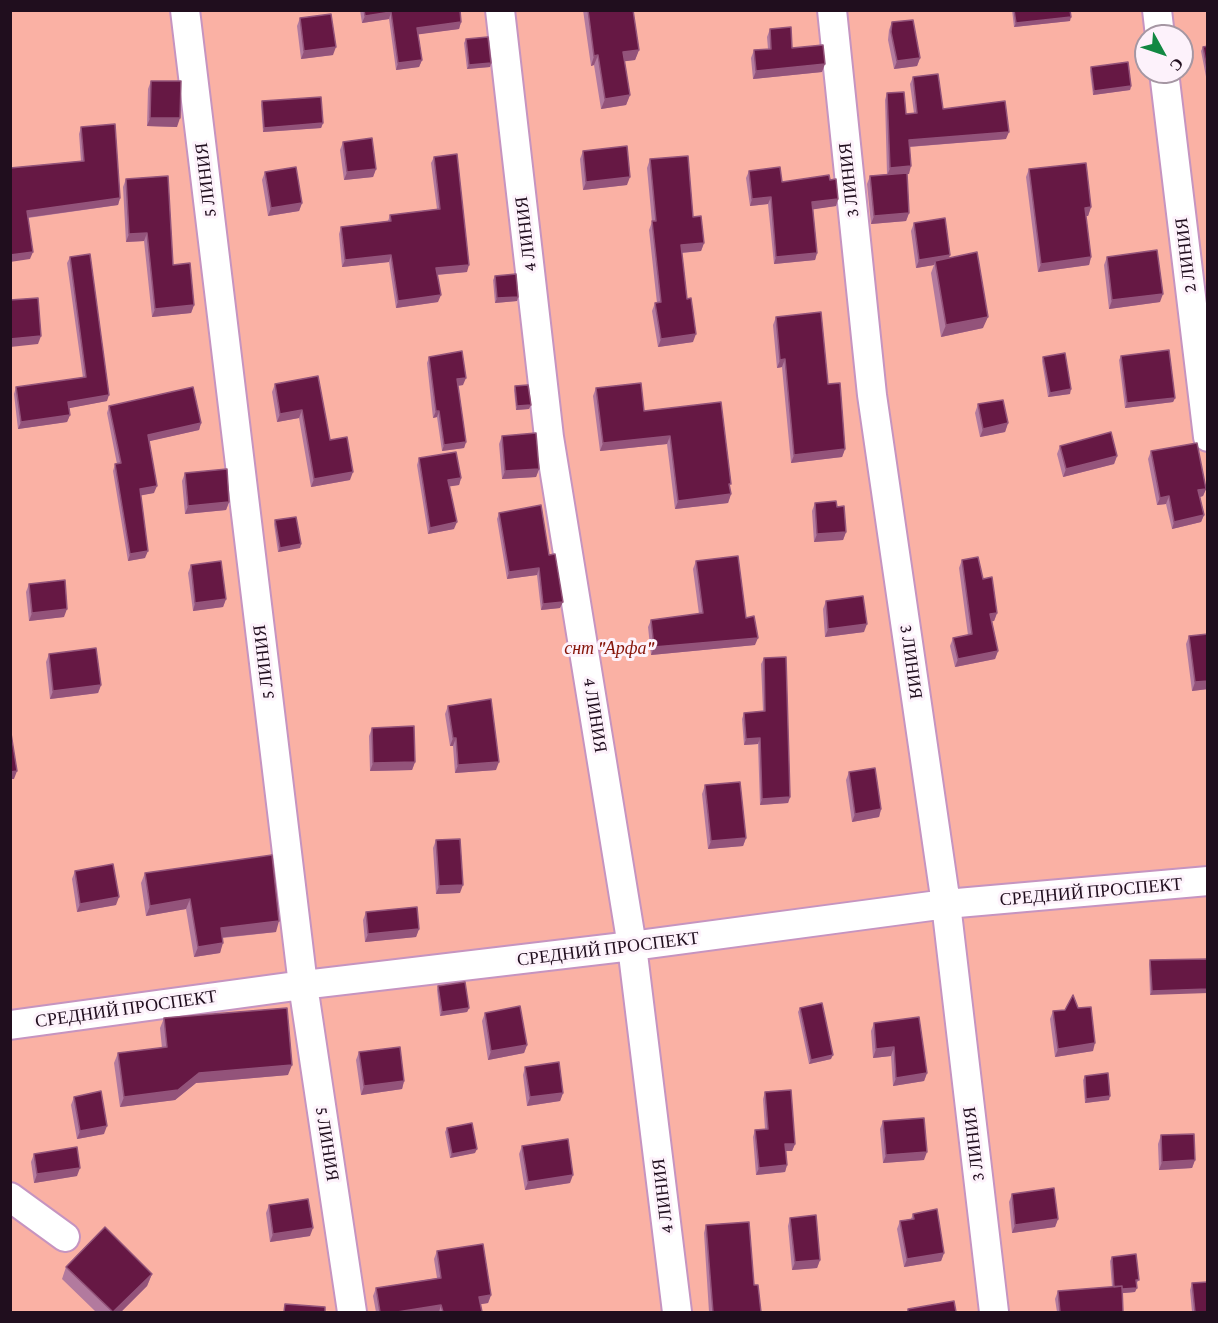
<!DOCTYPE html>
<html>
<head>
<meta charset="utf-8">
<style>
	body { margin:0 }
	#map { position:relative; width:1218px; height:1323px; overflow:hidden; background:#fdddf9; font-family:"Crimson Pro",serif }
	canvas { display:block }
	.frame { position:absolute; inset:0; border:12px solid #200e1e; pointer-events:none }
	.north { position:absolute; left:1134px; top:24px; width:60px; height:60px; box-sizing:border-box; background:#fdf2fb; border:2px solid #a597a3; border-radius:50%; rotate:130deg; font-size:16px; font-weight:700; line-height:24px; text-align:center; color:#200e1e }
	.north::after { content:''; display:block; margin:auto; width:21px; height:27px; background:#128842; clip-path:polygon(50% 0,100% 100%,50% 72%,0 100%) }
</style>
</head>
<body>
<div id="map">
<canvas width="1218" height="1323"></canvas>
<div class="frame"></div>
<div class="north">С</div>
</div>
<script>
const ctx = document.querySelector('canvas').getContext('2d');
ctx.lineJoin = 'round';
function fillPath(path, color) { ctx.fillStyle = color; ctx.fill(path, 'evenodd'); }
function trace(path, color, width, dash) { ctx.strokeStyle = color; ctx.lineWidth = width; ctx.lineCap = dash ? 'butt' : 'round'; ctx.setLineDash(dash || []); ctx.stroke(path); }
function write(font, color, halo, rows, align = 'center') {
  ctx.font = font + ' "Crimson Pro",serif'; ctx.lineWidth = 6; ctx.setLineDash([]); ctx.textBaseline = 'middle'; ctx.strokeStyle = halo; ctx.fillStyle = color; for (const [text, x, y, turn = 0] of rows) {
    ctx.save(); ctx.translate(x, y); ctx.rotate((+turn || 0) * Math.PI / 180); ctx.textAlign = isNaN(turn) ? turn : align; if (halo) ctx.strokeText(text, 0, 0); ctx.fillText(text, 0, 0); ctx.restore();
  }
}
const green = new Path2D(`
	M10,11H1207V1312H11ZM1146,36H1182V72H1146Z`);
const minor = new Path2D(`
	M185,10L303,985L352,1312
	M500,10L549,437L632,946L677,1312
	M832,10L872,395L946,904L994,1312
	M1157,10L1160,36
	M1164,72L1208,437
	M10,1025L303,985L632,946L946,904L1208,881
	M10,1197L65,1237`);
const wall = new Path2D(`
	M360,10H460L461,22L459,29L418,34L422,60L419,67L396,70L389,19L362,23Z
	M583,10H633L639,50L635,60L624,61L630,95L626,105L601,109L594,65L591,66Z
	M1012,10H1070V21L1014,27Z
	M300,18L333,55L301,59L297,26Z
	M892,22L920,58L917,66L894,69L888,40L889,30Z
	M770,29L792,48L822,72L753,79L751,58L754,50L768,49L767,37Z
	M466,39L491,63L490,67L467,69L464,43Z
	M1208,46V87L1201,51L1203,47Z
	M1091,67L1131,86L1130,90L1093,95L1090,71Z
	M913,77L943,109L1006,139L909,147V174H907L909,213L906,221L871,224L867,184L870,176L887,174L885,100L887,93L906,114L914,113L910,84Z
	M151,81L177,127L147,126L148,89Z
	M262,101L323,123L321,128L263,132L261,105Z
	M81,127L120,198L118,205L28,218L30,259L10,168L81,161L79,134Z
	M343,142L376,169L373,177L344,180L340,150Z
	M583,151L627,185L583,190L580,159Z
	M434,157L467,272L437,275L438,302L396,308L389,262L342,267L339,234L341,227L388,221L390,215L437,209L431,163Z
	M650,159L693,217L704,243L701,251L682,253L687,299L693,342L658,347L652,311L655,303H657L649,230L652,222L647,168Z
	M1029,169L1091,207L1088,216H1086L1091,257L1089,265L1038,272L1026,177Z
	M749,171L782,182L830,180L838,199L836,206L813,209L817,253L815,260L774,264L768,204L750,206L746,178Z
	M265,172L302,203L299,211L268,216L262,180Z
	M126,179L173,265L194,305L191,313L152,317L144,241L126,242L123,187Z
	M914,223L948,258L983,328L941,337L931,273L934,265L916,268L911,231Z
	M70,257L107,401L69,408L70,415L67,422L18,429L14,394L16,387L83,378L67,263Z
	M1107,257L1160,302L1109,309L1104,265Z
	M495,276L518,297L517,301L495,303L493,280Z
	M776,317L845,449L842,457L791,463L782,367L777,368L773,325Z
	M1121,356L1175,398L1173,402L1125,408L1119,360Z
	M429,357L463,385L458,386L466,442L464,448L442,451L437,417L433,418L427,363Z
	M1043,357L1070,394L1048,397L1042,361Z
	M318,376L330,440L350,480L311,487L299,418L277,422L272,392L275,384Z
	M515,386L529,409L516,410L514,390Z
	M596,388L644,411L731,494L728,503L675,509L667,444L600,451L593,396Z
	M978,404L1008,423L1005,432L980,437L975,413Z
	M109,406L201,423L199,430L149,441L154,493L141,495L145,558L128,561L113,471L115,464H117L107,413Z
	M502,436L539,469L536,477L502,479L499,444Z
	M1060,446L1117,456L1114,464L1063,477L1057,454Z
	M1151,451L1206,489L1203,496L1200,497L1204,515L1201,522L1172,529L1166,504L1157,505L1148,459Z
	M419,458L461,478L459,485L449,486L454,529L428,534L417,465Z
	M185,473L229,502L226,510L185,514L182,481Z
	M815,503L837,507L846,532L843,540L814,542L812,511Z
	M499,513L549,555L560,608L541,610L537,575L507,579L497,519Z
	M275,520L301,544L300,548L278,552L274,524Z
	M962,560L983,579L997,613L994,621H992L998,651L995,659L955,667L950,646L953,638L968,635L959,568Z
	M696,561L746,618L755,645L651,655L648,627L651,620L699,614L693,569Z
	M191,565L226,599L223,607L193,611L188,573Z
	M29,584L64,617L29,621L26,592Z
	M826,601L864,632L825,637L823,609Z
	M1208,634V689L1192,691L1186,644L1189,636Z
	M49,654L101,685L98,693L50,699L46,662Z
	M764,658L790,797L788,803L760,805L758,744L744,745L742,719L744,713L763,711L761,664Z
	M448,706L496,770L455,773L453,746H450L445,714Z
	M372,728L415,762L412,770L370,771L369,736Z
	M849,772L881,809L879,817L852,822L846,780Z
	M705,785L746,838L743,846L708,849L702,794Z
	M436,840L460,893L436,894L433,848Z
	M75,871L116,905L77,912L72,879Z
	M145,873L276,932L223,938L220,953L194,957L186,909L146,916L141,883Z
	M366,912L419,929L416,937L365,942L363,920Z
	M1208,959L1150,995L1149,964L1150,960Z
	M438,986L469,1008L467,1012L440,1016L437,990Z
	M800,1008L831,1059L809,1064L798,1012Z
	M1053,1011L1093,1051L1055,1057L1050,1019Z
	M485,1013L527,1045L524,1053L488,1060L482,1021Z
	M164,1018L288,1075L196,1083L175,1100L120,1107L114,1063L118,1053L162,1048L160,1028Z
	M874,1023L927,1073L924,1081L893,1086L891,1056L873,1058L871,1031Z
	M359,1052L404,1081L402,1089L361,1095L356,1060Z
	M525,1067L563,1093L560,1101L527,1106L523,1075Z
	M1085,1076L1109,1100L1085,1103L1083,1080Z
	M765,1092L795,1144L792,1151H786L787,1165L785,1172L756,1175L753,1137L755,1130L765,1129L763,1099Z
	M74,1097L104,1134L77,1139L71,1105Z
	M883,1121L924,1160L883,1163L880,1129Z
	M447,1128L475,1153L450,1158L445,1132Z
	M1161,1135L1195,1160L1192,1168L1159,1170L1158,1144Z
	M522,1146L570,1183L525,1190L519,1154Z
	M34,1154L77,1176L34,1183L31,1162Z
	M1012,1194L1058,1219L1055,1227L1012,1233L1009,1202Z
	M269,1205L310,1236L270,1242L266,1213Z
	M913,1214L944,1253L941,1261L904,1267L897,1229L900,1221L911,1219Z
	M790,1218L820,1260L817,1268L792,1270L788,1226Z
	M706,1225L754,1285L761,1312H709L704,1233Z
	M437,1251L491,1295L488,1303L480,1304L482,1312H376L373,1296L376,1288L437,1278L434,1259Z
	M1112,1257L1139,1280L1136,1284L1135,1292L1122,1293L1123,1312H1057L1055,1299L1058,1291L1112,1287L1110,1261Z
	M66,1267L152,1274L147,1286L121,1312H96L62,1279Z
	M1192,1283L1208,1312H1192L1190,1290Z`);
const shadedWall = new Path2D(`
	M391,12L389,19L362,23L365,16Z
	M1071,17L1070,21L1014,27L1016,23Z
	M461,22L459,29L414,35L417,28Z
	M336,47L333,55L301,59L304,51Z
	M639,50L635,60L619,62L623,52Z
	M598,55L594,65L591,66L594,56Z
	M920,58L917,66L894,69L897,61Z
	M422,60L419,67L396,70L398,63Z
	M491,63L490,67L467,69L469,65Z
	M825,64L822,72L753,79L756,71Z
	M1131,86L1130,90L1093,95L1094,91Z
	M630,95L626,105L601,109L605,99Z
	M150,118H180L177,127L147,126Z
	M323,123L321,128L263,132L264,128Z
	M1009,132L1006,139L906,147L909,140Z
	M911,166L909,174L887,176L890,168Z
	M376,169L373,177L344,180L347,172Z
	M630,177L627,185L583,190L586,182Z
	M771,197L768,204L750,206L752,199Z
	M120,198L118,205L24,218L27,211Z
	M838,199L836,206L809,210L812,202Z
	M302,203L299,211L268,216L271,208Z
	M1091,207L1088,216H1082L1085,208Z
	M909,213L906,221L871,224L874,216Z
	M147,233L144,241L126,242L129,234Z
	M704,243L701,251L678,253L681,245Z
	M33,252L30,259L10,262V255Z
	M817,253L815,260L774,264L776,257Z
	M391,255L389,262L342,267L345,260Z
	M950,255L947,263L935,261L934,265L916,268L919,260Z
	M1091,257L1089,265L1038,272L1041,264Z
	M469,265L467,272L434,275L436,268Z
	M1163,294L1160,302L1109,309L1112,300Z
	M441,295L438,302L396,308L398,301Z
	M518,297L517,301L495,303L497,298Z
	M194,305L191,313L152,317L155,309Z
	M988,317L983,328L941,337L946,325Z
	M696,334L693,342L658,347L661,339Z
	M41,336L38,344L10,347V339Z
	M785,359L782,367L777,368L780,360Z
	M466,378L463,385L455,386L457,379Z
	M1071,389L1070,394L1048,397L1050,393Z
	M109,395L107,401L65,409L68,402Z
	M1175,398L1173,402L1125,408L1127,403Z
	M531,405L529,409L516,410L517,406Z
	M302,410L299,418L277,422L280,414Z
	M436,411H439L437,417L433,418Z
	M70,415L67,422L18,429L21,422Z
	M201,423L199,430L146,442L148,435Z
	M1008,423L1005,432L980,437L983,429Z
	M670,436L667,444L600,451L603,443Z
	M466,442L464,448L442,451L444,445Z
	M845,449L842,457L791,463L794,455Z
	M1117,456L1114,464L1063,477L1066,469Z
	M539,469L536,477L502,479L505,471Z
	M353,472L350,480L311,487L314,479Z
	M461,478L459,485L446,487L448,480Z
	M157,486L154,493L138,496L140,489Z
	M1206,489L1203,496L1196,498L1198,490Z
	M731,494L728,503L675,509L678,501Z
	M1169,496L1166,504L1157,505L1160,498Z
	M229,502L226,510L185,514L188,506Z
	M1204,515L1201,522L1172,529L1174,522Z
	M457,522L454,529L428,534L430,528Z
	M846,532L843,540L814,542L817,534Z
	M301,544L300,548L278,552L280,548Z
	M148,551L145,558L128,561L130,554Z
	M539,568L537,575L507,579L509,572Z
	M226,599L223,607L193,611L195,603Z
	M563,602L560,608L541,610L543,604Z
	M67,609L64,617L29,621L32,613Z
	M997,613L994,621L987,622L990,614Z
	M867,624L864,632L825,637L828,629Z
	M758,638L755,645L651,655L654,647Z
	M998,651L995,659L955,667L958,659Z
	M1208,681V689L1192,691L1195,682Z
	M101,685L98,693L50,699L53,691Z
	M453,738H456L453,746H450Z
	M760,738L758,744L744,745L746,739Z
	M415,762L412,770L370,771L373,763Z
	M499,762L496,770L455,773L458,765Z
	M17,771L14,779H10V772Z
	M790,797L788,803L760,805L762,799Z
	M881,809L879,817L852,822L855,814Z
	M746,838L743,846L708,849L711,841Z
	M463,885L460,893L436,894L439,886Z
	M119,897L116,905L77,912L80,904Z
	M190,899L186,909L146,916L150,906Z
	M279,921L276,932L217,938L221,928Z
	M419,929L416,937L365,942L368,934Z
	M223,943L220,953L194,957L198,947Z
	M1208,989V993L1150,995L1152,991Z
	M469,1008L467,1012L440,1016L442,1012Z
	M1095,1043L1093,1051L1055,1057L1058,1049Z
	M527,1045L524,1053L488,1060L491,1051Z
	M894,1047L891,1056L873,1058L876,1049Z
	M833,1055L831,1059L809,1064L811,1060Z
	M292,1065L288,1075L196,1083L175,1100L120,1107L124,1097L199,1073Z
	M927,1073L924,1081L893,1086L896,1078Z
	M404,1081L402,1089L361,1095L364,1086Z
	M563,1093L560,1101L527,1106L530,1097Z
	M1110,1096L1109,1100L1085,1103L1086,1099Z
	M107,1126L104,1134L77,1139L80,1131Z
	M785,1144H795L792,1151H783Z
	M477,1149L475,1153L450,1158L452,1154Z
	M927,1152L924,1160L883,1163L886,1155Z
	M1195,1160L1192,1168L1159,1170L1162,1162Z
	M787,1165L785,1172L756,1175L759,1168Z
	M80,1168L77,1176L34,1183L37,1174Z
	M573,1175L570,1183L525,1190L528,1182Z
	M1058,1219L1055,1227L1012,1233L1015,1225Z
	M313,1228L310,1236L270,1242L273,1234Z
	M944,1253L941,1261L904,1267L907,1259Z
	M820,1260L817,1268L792,1270L795,1262Z
	M152,1274L147,1286L121,1312H113Z
	M1137,1288L1135,1292L1113,1294L1114,1290Z
	M491,1295L488,1303L476,1305L479,1297Z
	M441,1305L439,1312H397Z`);
const building = new Path2D(`
	M364,10H460L461,22L417,28L422,60L398,63L391,12L365,16Z
	M588,10H633L639,50L623,52L630,95L605,99L598,55L594,56Z
	M1014,10H1070L1071,17L1016,23Z
	M331,14L336,47L304,51L300,18Z
	M913,20L920,58L897,61L891,32L892,22Z
	M791,27L792,48L823,45L825,64L756,71L754,50L771,49L770,29Z
	M488,37L491,63L469,65L466,39Z
	M1208,46V74L1203,47Z
	M1128,62L1131,86L1094,91L1091,67Z
	M938,74L943,109L1005,101L1009,132L909,140L911,166L890,168L887,93L904,92L906,114L917,113L913,77Z
	M151,81H181L180,118H150Z
	M321,97L323,123L264,128L262,101Z
	M115,124L120,198L27,211L33,252L10,255V168L84,161L81,127Z
	M372,138L376,169L347,172L343,142Z
	M627,146L630,177L586,182L583,151Z
	M457,154L469,265L436,268L441,295L398,301L391,255L345,260L341,227L391,221L390,215L440,209L434,157Z
	M688,156L693,217L701,216L704,243L681,245L687,299L691,298L696,334L661,339L655,303L661,302L652,221H656L650,159Z
	M1086,163L1091,207L1085,208L1091,257L1041,264L1029,169Z
	M296,167L302,203L271,208L265,172Z
	M780,167L782,182L829,175L830,180L836,179L838,199L812,202L817,253L776,257L771,197L752,199L749,171Z
	M907,173L909,213L874,216L870,176Z
	M168,176L173,265L190,263L194,305L155,309L147,233L129,234L126,179Z
	M945,218L950,255L919,260L914,223Z
	M1157,250L1163,294L1112,300L1107,257Z
	M977,252L988,317L946,325L935,261Z
	M90,254L109,395L68,402L70,415L21,422L16,387L86,377L70,257Z
	M516,274L518,297L497,298L495,276Z
	M38,298L41,336L10,339V300Z
	M821,312L828,384L840,383L845,449L794,455L785,359L780,360L776,317Z
	M1169,350L1175,398L1127,403L1121,356Z
	M462,351L466,378L457,379L466,442L444,445L439,411H436L429,357Z
	M1065,353L1071,389L1050,393L1043,357Z
	M318,376L330,440L347,437L353,472L314,479L302,410L280,414L275,384Z
	M641,383L644,411L721,402L731,484H729L731,494L678,501L670,436L603,443L596,388Z
	M528,385L531,405L517,406L515,386Z
	M193,387L201,423L148,435L157,486L140,489L148,551L130,554L115,464L121,463L109,406Z
	M1003,400L1008,423L983,429L978,404Z
	M1111,432L1117,456L1066,469L1060,446Z
	M536,433L539,469L505,471L502,436Z
	M1197,443L1206,489L1198,490L1204,515L1174,522L1169,496L1160,498L1151,451Z
	M456,452L461,478L448,480L457,522L430,528L419,458Z
	M227,469L229,502L188,506L185,473Z
	M836,501L837,507L844,506L846,532L817,534L815,503Z
	M541,505L549,555L555,554L563,602L543,604L539,568L509,572L499,513Z
	M296,517L301,544L280,548L275,520Z
	M738,556L746,618L754,616L758,638L654,647L651,620L703,613L696,561Z
	M978,557L983,579L992,577L997,613L990,614L998,651L958,659L953,638L972,634L962,560Z
	M221,561L226,599L195,603L191,565Z
	M65,580L67,609L32,613L29,584Z
	M863,596L867,624L828,629L826,601Z
	M1208,634V681L1195,682L1189,636Z
	M96,648L101,685L53,691L49,654Z
	M786,657L790,797L762,799L760,738L746,739L744,713L765,711L764,658Z
	M491,699L499,762L458,765L456,738H453L448,706Z
	M414,726L415,762L373,763L372,728Z
	M10,727L17,771L10,772Z
	M875,768L881,809L855,814L849,772Z
	M740,782L746,838L711,841L705,785Z
	M460,839L463,885L439,886L436,840Z
	M272,855L279,921L221,928L223,943L198,947L190,899L150,906L145,873Z
	M113,864L119,897L80,904L75,871Z
	M417,907L419,929L368,934L366,912Z
	M1208,959V989L1152,991L1150,960Z
	M465,982L469,1008L442,1012L438,986Z
	M1073,995L1078,1008L1091,1007L1095,1043L1058,1049L1053,1011L1065,1010Z
	M822,1003L833,1055L811,1060L800,1008Z
	M520,1006L527,1045L491,1051L485,1013Z
	M287,1008L292,1065L199,1073L178,1090L124,1097L118,1053L167,1047L164,1018Z
	M919,1017L927,1073L896,1078L894,1047L876,1049L874,1023Z
	M400,1047L404,1081L364,1086L359,1052Z
	M559,1062L563,1093L530,1097L525,1067Z
	M1108,1073L1110,1096L1086,1099L1085,1076Z
	M791,1090L795,1144H785L787,1165L759,1168L755,1130L768,1129L765,1092Z
	M101,1091L107,1126L80,1131L74,1097Z
	M924,1118L927,1152L886,1155L883,1121Z
	M472,1123L477,1149L452,1154L447,1128Z
	M1194,1134L1195,1160L1162,1162L1161,1135Z
	M568,1139L573,1175L528,1182L522,1146Z
	M77,1147L80,1168L37,1174L34,1154Z
	M1054,1188L1058,1219L1015,1225L1012,1194Z
	M308,1199L313,1228L273,1234L269,1205Z
	M937,1209L944,1253L907,1259L900,1221L914,1219L913,1214Z
	M816,1215L820,1260L795,1262L790,1218Z
	M749,1222L754,1285H758L761,1312H713L706,1225Z
	M105,1227L152,1274L113,1312L66,1267Z
	M483,1244L491,1295L479,1297L482,1312H443L441,1305L397,1312H380L376,1288L441,1278L437,1251Z
	M1136,1254L1139,1280H1136L1137,1288L1122,1289V1286L1114,1287L1112,1257Z
	M1208,1282V1312H1195L1192,1283Z
	M1122,1286L1123,1312H1060L1058,1291Z
	M954,1301L956,1312H908V1309Z
	M285,1304L325,1307V1312H284Z`);
const streetNames = [
	["5 ЛИНИЯ",206,180,-97],
	["3 ЛИНИЯ",849,180,-96],
	["4 ЛИНИЯ",526,234,-97],
	["2 ЛИНИЯ",1186,255,-97],
	["5 ЛИНИЯ",264,662,-97],
	["3 ЛИНИЯ",911,662,82],
	["4 ЛИНИЯ",595,715,81],
	["СРЕДНИЙ ПРОСПЕКТ",1091,892,-5],
	["СРЕДНИЙ ПРОСПЕКТ",608,949,-7],
	["СРЕДНИЙ ПРОСПЕКТ",126,1009,-8],
	["5 ЛИНИЯ",327,1144,81],
	["3 ЛИНИЯ",974,1144,-97],
	["4 ЛИНИЯ",663,1196,-97]
];
const parkNames = [
	["снт \"Арфа\"",609,648]
];
fillPath(green, '#fab1a4');
trace(minor, '#c694c0', 32);
trace(minor, '#fff', 28);
fillPath(wall, '#b27a9e');
fillPath(shadedWall, '#93537a');
fillPath(building, '#661844');
trace(building, '#93537a', 1.5);
write('18px', '#200e1e', '#fdf2fb', streetNames);
write('italic 18px', '#861509', '#fdf2fb', parkNames);
</script>
</body>
</html>
